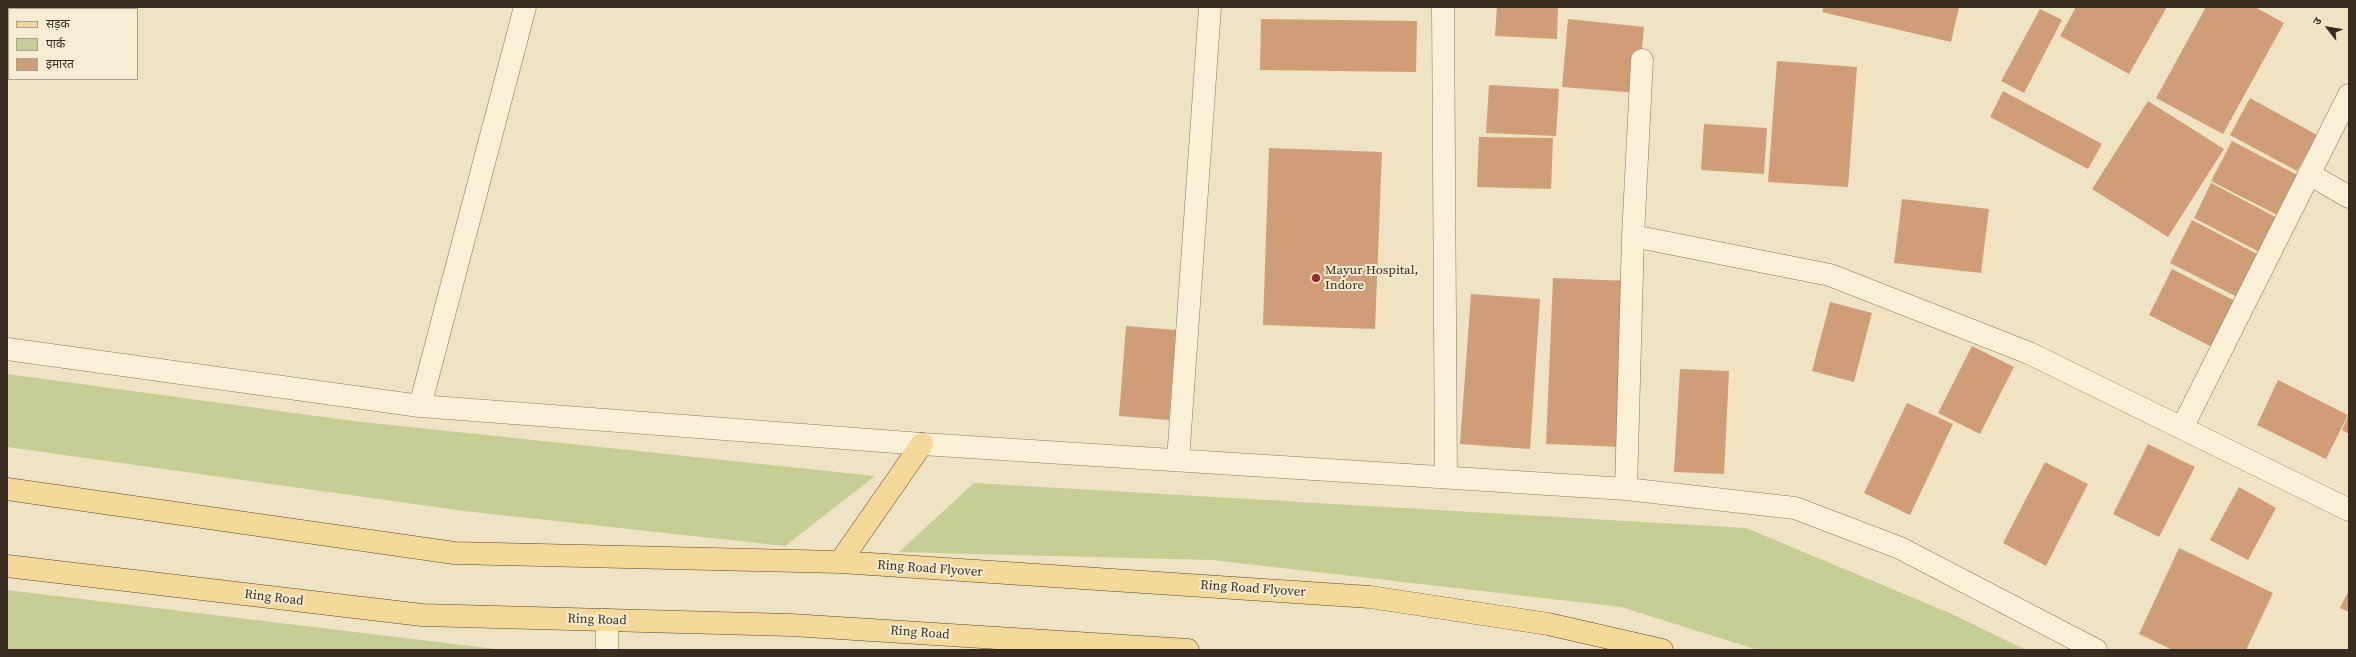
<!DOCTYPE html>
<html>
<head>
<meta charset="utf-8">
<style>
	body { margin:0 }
	#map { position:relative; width:2356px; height:657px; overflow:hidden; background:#efe3c3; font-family:"Source Serif 4","Noto Sans Devanagari",serif }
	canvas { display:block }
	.frame { position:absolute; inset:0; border:8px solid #3a2c1e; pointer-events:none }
	.legend { position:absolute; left:8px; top:8px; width:130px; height:72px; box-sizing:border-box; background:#f6edd3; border:1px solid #aba08b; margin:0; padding:5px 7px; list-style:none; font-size:12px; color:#3a2c1e }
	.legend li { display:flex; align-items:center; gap:8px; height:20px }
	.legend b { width:20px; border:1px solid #aba08b }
	.north { position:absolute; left:2308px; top:8px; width:40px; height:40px; -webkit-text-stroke:3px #f6edd3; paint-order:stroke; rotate:301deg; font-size:11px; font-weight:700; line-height:16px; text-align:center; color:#3a2c1e }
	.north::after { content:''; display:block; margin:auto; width:14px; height:18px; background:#3a2c1e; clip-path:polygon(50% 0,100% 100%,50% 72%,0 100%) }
</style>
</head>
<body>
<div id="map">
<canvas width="2356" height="657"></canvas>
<div class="frame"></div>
<ul class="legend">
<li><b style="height:5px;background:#f4d99a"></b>सड़क</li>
<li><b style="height:11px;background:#c6ce96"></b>पार्क</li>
<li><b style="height:11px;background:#cf9d78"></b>इमारत</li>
</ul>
<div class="north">उ</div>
</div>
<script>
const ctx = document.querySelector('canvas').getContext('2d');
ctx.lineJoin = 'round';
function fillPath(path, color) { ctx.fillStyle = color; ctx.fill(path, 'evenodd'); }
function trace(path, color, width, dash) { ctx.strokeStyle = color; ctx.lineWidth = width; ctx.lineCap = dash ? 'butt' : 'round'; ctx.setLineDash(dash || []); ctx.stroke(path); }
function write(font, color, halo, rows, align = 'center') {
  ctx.font = font + ' "Source Serif 4",serif'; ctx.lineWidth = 4; ctx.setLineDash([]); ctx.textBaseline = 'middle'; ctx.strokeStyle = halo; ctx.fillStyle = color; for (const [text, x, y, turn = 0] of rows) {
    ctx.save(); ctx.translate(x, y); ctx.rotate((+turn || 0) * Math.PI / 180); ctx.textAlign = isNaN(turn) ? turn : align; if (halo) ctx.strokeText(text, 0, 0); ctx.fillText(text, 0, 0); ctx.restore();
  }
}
const green = new Path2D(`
	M7,374L353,421L875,476L785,546L464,511L7,447Z
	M974,483L1746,528L1952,614L2026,650H1758L1621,607L1212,560L899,552Z
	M7,590L504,650H7Z`);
const building = new Path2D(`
	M1497,7H1558L1557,39L1495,36Z
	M1824,7H1959L1951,42L1822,12Z
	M2076,7H2167L2129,74L2060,36Z
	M2206,7H2255L2284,23L2223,134L2156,98Z
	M2040,9L2062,20L2024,93L2001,81Z
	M1261,19L1417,21L1416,72L1260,70Z
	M1568,19L1644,27L1638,93L1562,87Z
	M1777,61L1857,67L1848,187L1768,182Z
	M1489,85L1559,89L1556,136L1486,133Z
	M2003,91L2102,144L2088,169L1990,117Z
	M2250,98L2317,135L2297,171L2230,135Z
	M2148,101L2224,149L2168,237L2092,189Z
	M1704,124L1767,128L1764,174L1701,170Z
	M1479,137L1553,138L1551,189L1477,187Z
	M2232,141L2303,178L2283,218L2211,181Z
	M1269,148L1382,152L1375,329L1263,325Z
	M2211,183L2283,221L2265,255L2194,218Z
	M1902,199L1989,209L1981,273L1894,263Z
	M2192,220L2261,256L2239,298L2170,263Z
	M2172,269L2239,303L2216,349L2149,315Z
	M1553,278L1629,281L1623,447L1546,444Z
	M1471,294L1540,299L1530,449L1460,444Z
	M1830,302L1872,313L1854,382L1812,371Z
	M1126,326L1176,330L1169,420L1119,416Z
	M1972,346L2014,367L1980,434L1938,413Z
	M1680,369L1729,371L1724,474L1674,472Z
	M2278,380L2348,415L2326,459L2257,425Z
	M1907,403L1953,424L1910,515L1864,493Z
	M2349,415V434L2342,430Z
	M2148,444L2195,467L2159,537L2113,514Z
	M2045,462L2088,484L2046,566L2003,543Z
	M2239,487L2276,508L2248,560L2210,540Z
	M2179,548L2273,593L2246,650H2173L2139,634Z
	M2349,590V612L2340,608Z`);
const minor = new Path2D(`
	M1443,7L1446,477
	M2309,174L2349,197
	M1633,236L1830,275L2029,353L2349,510
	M7,349L420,406L922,444L1626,489L1795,508L1900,548L2096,650
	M420,406L525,7
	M2182,428L2349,95
	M1178,460L1210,7
	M1626,489L1633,236L1642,60
	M607,620V650`);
const major = new Path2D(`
	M7,489L454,553L840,562L1370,597L1548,624L1662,650
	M840,562L922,444
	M7,566L422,615L791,625L1188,650`);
const markers = [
	[1316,278,5,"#9b2927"]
];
const poiNames = [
	["Mayur Hospital,",1325,271],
	["Indore",1325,286]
];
const streetNames = [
	["Ring Road Flyover",930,569,4],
	["Ring Road Flyover",1253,589,4],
	["Ring Road",274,598,7],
	["Ring Road",597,620,2],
	["Ring Road",920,633,4]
];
fillPath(green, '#c6ce96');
fillPath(building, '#cf9d78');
trace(minor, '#8a7459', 23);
trace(major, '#58422d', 23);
trace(minor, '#faf0d6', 22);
trace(major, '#f4d99a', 22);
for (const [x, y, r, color] of markers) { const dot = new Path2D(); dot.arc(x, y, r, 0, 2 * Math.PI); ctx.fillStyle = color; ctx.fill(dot); trace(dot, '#f6edd3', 1.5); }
write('13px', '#3a2c1e', '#f6edd3', poiNames, 'left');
write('13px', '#3a2c1e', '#f6edd3', streetNames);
</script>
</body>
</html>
